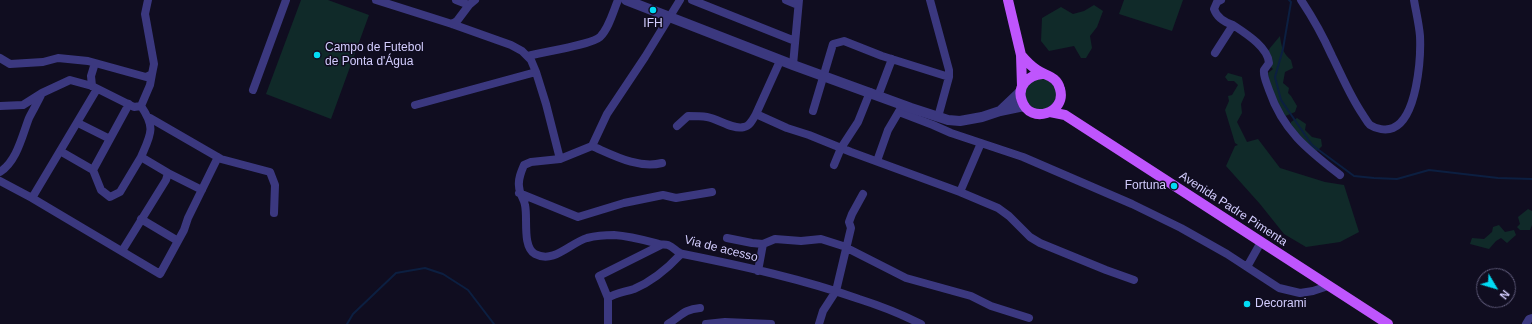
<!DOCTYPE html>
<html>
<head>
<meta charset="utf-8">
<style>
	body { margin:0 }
	#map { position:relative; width:1532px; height:324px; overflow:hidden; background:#100d20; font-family:Helvetica,sans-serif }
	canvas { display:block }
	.north { position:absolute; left:1476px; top:268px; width:40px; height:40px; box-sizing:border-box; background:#100d20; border:1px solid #5e5a79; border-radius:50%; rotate:128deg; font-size:11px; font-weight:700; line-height:16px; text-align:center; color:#d3cdfe }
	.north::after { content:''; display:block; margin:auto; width:14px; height:18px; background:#02dcf5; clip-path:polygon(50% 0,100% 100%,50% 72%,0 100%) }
</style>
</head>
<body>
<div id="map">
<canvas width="1532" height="324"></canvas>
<div class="north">N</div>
</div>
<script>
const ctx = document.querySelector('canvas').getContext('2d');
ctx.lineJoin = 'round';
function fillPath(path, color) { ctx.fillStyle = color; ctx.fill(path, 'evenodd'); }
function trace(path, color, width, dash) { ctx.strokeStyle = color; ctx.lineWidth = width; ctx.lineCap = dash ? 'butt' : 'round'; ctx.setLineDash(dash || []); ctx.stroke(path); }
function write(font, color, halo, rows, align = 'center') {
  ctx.font = font + ' Helvetica,sans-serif'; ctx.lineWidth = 3; ctx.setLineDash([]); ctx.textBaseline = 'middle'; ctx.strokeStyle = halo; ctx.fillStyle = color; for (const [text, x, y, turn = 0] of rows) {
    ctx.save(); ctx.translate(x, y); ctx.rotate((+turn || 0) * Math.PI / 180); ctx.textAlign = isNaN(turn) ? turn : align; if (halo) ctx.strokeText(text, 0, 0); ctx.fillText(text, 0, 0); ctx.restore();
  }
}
const green = new Path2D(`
	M301,0H328L369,15L331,119L266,94Z
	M1124,0H1183L1172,31L1119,14Z
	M1094,5L1103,11L1097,27L1090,36L1092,48L1086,58H1081L1074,46L1049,51L1041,41L1042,18L1061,7L1073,14L1084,11Z
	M1280,36C1281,45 1283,54 1291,60L1293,68L1285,72L1283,83L1289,88L1288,93L1291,96L1297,106L1295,112L1283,117L1271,98L1268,73L1273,69L1268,64L1266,55L1270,48Z
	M1228,73L1242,77L1245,95L1241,104L1242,113L1237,122L1247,142L1258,139L1280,168L1325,182L1344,185L1359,232L1340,242L1306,247L1284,234L1260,204L1226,166L1235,146L1238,145L1235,143L1225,110L1229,101L1228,96L1232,95L1238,85L1234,81H1228L1225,77Z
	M1024 94a16 16 0 1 1 32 0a16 16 0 1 1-32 0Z
	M1297,118L1306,124L1305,130L1312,137L1321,139L1322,146L1317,151L1311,148L1291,131V122Z
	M1528,209L1532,211V225L1530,230H1520L1517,227L1520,224L1518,217Z
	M1499,225L1505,232L1514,230L1516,235L1507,243L1501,238L1496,241L1489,249L1470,244L1472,238L1484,239L1492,232L1493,227Z`);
const stream = new Path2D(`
	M1289,0L1291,2L1283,49L1275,77L1281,100L1312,145L1354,176L1374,178L1397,179L1429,170L1498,178L1532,179
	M347,324L353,314L396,273L425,268L443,274L468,290L494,324`);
const minor = new Path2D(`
	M376,0L452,24L511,45L522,51L531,60L536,72L546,104L560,159
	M456,0L469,5L475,0
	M692,0L795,41
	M786,0L798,5
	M930,0L949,70V77L938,117
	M1301,0C1313,18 1323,36 1332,56C1342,76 1350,96 1363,115C1365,118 1367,122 1370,125C1376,129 1386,131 1393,128C1417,118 1421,59 1420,36C1419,24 1416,12 1414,0
	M452,24L457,21L469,5
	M1233,25C1245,33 1268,47 1269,63L1264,70C1263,76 1267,84 1269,90C1283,131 1308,150 1340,175
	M1215,53L1233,25C1224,22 1217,18 1214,9L1217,2L1221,0
	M528,56C542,52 591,45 600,37C609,28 613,12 618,0
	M0,58L10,64L43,62L58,58L88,61L146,77L152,74L154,64L145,14L148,0
	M793,65L799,0
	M92,86L91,76L95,63
	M97,89L32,198L160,274L184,230L188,218L218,157
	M253,90L286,0
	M878,96L892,59
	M415,105L536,72
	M0,106L23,105L42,93L70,80L92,86L134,107L141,106L150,85L152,74
	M813,111L833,44L844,41L882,56L949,77
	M899,112L933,125L951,133L1023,157L1132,204L1181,228L1227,254L1279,288L1300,293L1313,291L1328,286
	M756,114L787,128L809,135L851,152L960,192L998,208L1009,216L1030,237L1040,243L1106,270L1134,280
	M150,118L221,159L270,172L275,185L274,213
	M78,123L110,139
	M677,126L688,116C695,116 701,116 707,117C719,119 732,130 744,127C750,126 753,119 756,114L780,61
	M592,146L560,159L531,162L524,165C521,172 518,179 519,186C519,194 524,198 525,205C528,218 522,247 535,254C554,264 570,243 587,238C595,236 607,235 614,235C630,236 644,240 659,244C662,245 665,244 668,245C674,247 677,253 683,254C743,266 802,279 859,299C881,306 901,314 921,324
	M592,146L607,114L645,57L680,0
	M592,146C613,155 638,169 662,163
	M60,151L93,170L101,190L110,197L120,192L141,157
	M877,161L888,130L901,108
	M834,165L841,148L858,122L870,92
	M93,170L129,104
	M0,172C17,161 22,136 29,118C33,110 38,102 42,93
	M168,173L202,190
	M0,181L32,198
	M960,192L981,143
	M519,193L578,217L624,203L663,195L676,198L712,192
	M141,219L178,241
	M727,238L752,243L763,244L775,239L801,241L821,239L843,246L906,278L971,296L991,306L1029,318
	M122,251L166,180L168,173L141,157C151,134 156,128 141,106
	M1247,267L1261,242
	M758,271L763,244
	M608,298L599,276L661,245
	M608,324V298C615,293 625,292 634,289C653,281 667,269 681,254
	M668,324C681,316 684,309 700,308
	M706,324L725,322L771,324
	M819,324L823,311L836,291L851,228L849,222L852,214L863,194
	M1526,324L1529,319L1532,318`);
const tertiary = new Path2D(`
	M626,0L793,65L911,108L948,120L960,121L982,117L1000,111L1024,106
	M1001,110L1021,91`);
const primary = new Path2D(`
	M1008,0L1021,55L1022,86
	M1021,55C1026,61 1031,66 1037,70C1046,76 1057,76 1060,89C1067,113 1030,125 1022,101C1016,86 1029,75 1042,74
	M1050,112L1065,115L1388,324`);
const markers = [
	[653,10,4,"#02dcf5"],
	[317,55,4,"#02dcf5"],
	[1174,186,4,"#02dcf5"],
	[1247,304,4,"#02dcf5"]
];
const poiNames = [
	["IFH",653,24,"center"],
	["Campo de Futebol",325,48],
	["de Ponta d'Água",325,62],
	["Fortuna",1166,186,"right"],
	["Decorami",1255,304]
];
const streetNames = [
	["Avenida Padre Pimenta",1233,209,33],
	["Via de acesso",721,249,14]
];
fillPath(green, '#102a29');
trace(stream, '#0c1f41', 2);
trace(minor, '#3b387f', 8);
trace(tertiary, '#3b387f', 10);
trace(primary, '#bf55fd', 10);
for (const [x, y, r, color] of markers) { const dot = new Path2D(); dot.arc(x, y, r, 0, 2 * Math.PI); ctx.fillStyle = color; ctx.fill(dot); trace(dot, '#100d20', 1.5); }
write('12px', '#d3cdfe', '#100d20', poiNames, 'left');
write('12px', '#d3cdfe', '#100d20', streetNames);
</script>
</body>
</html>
